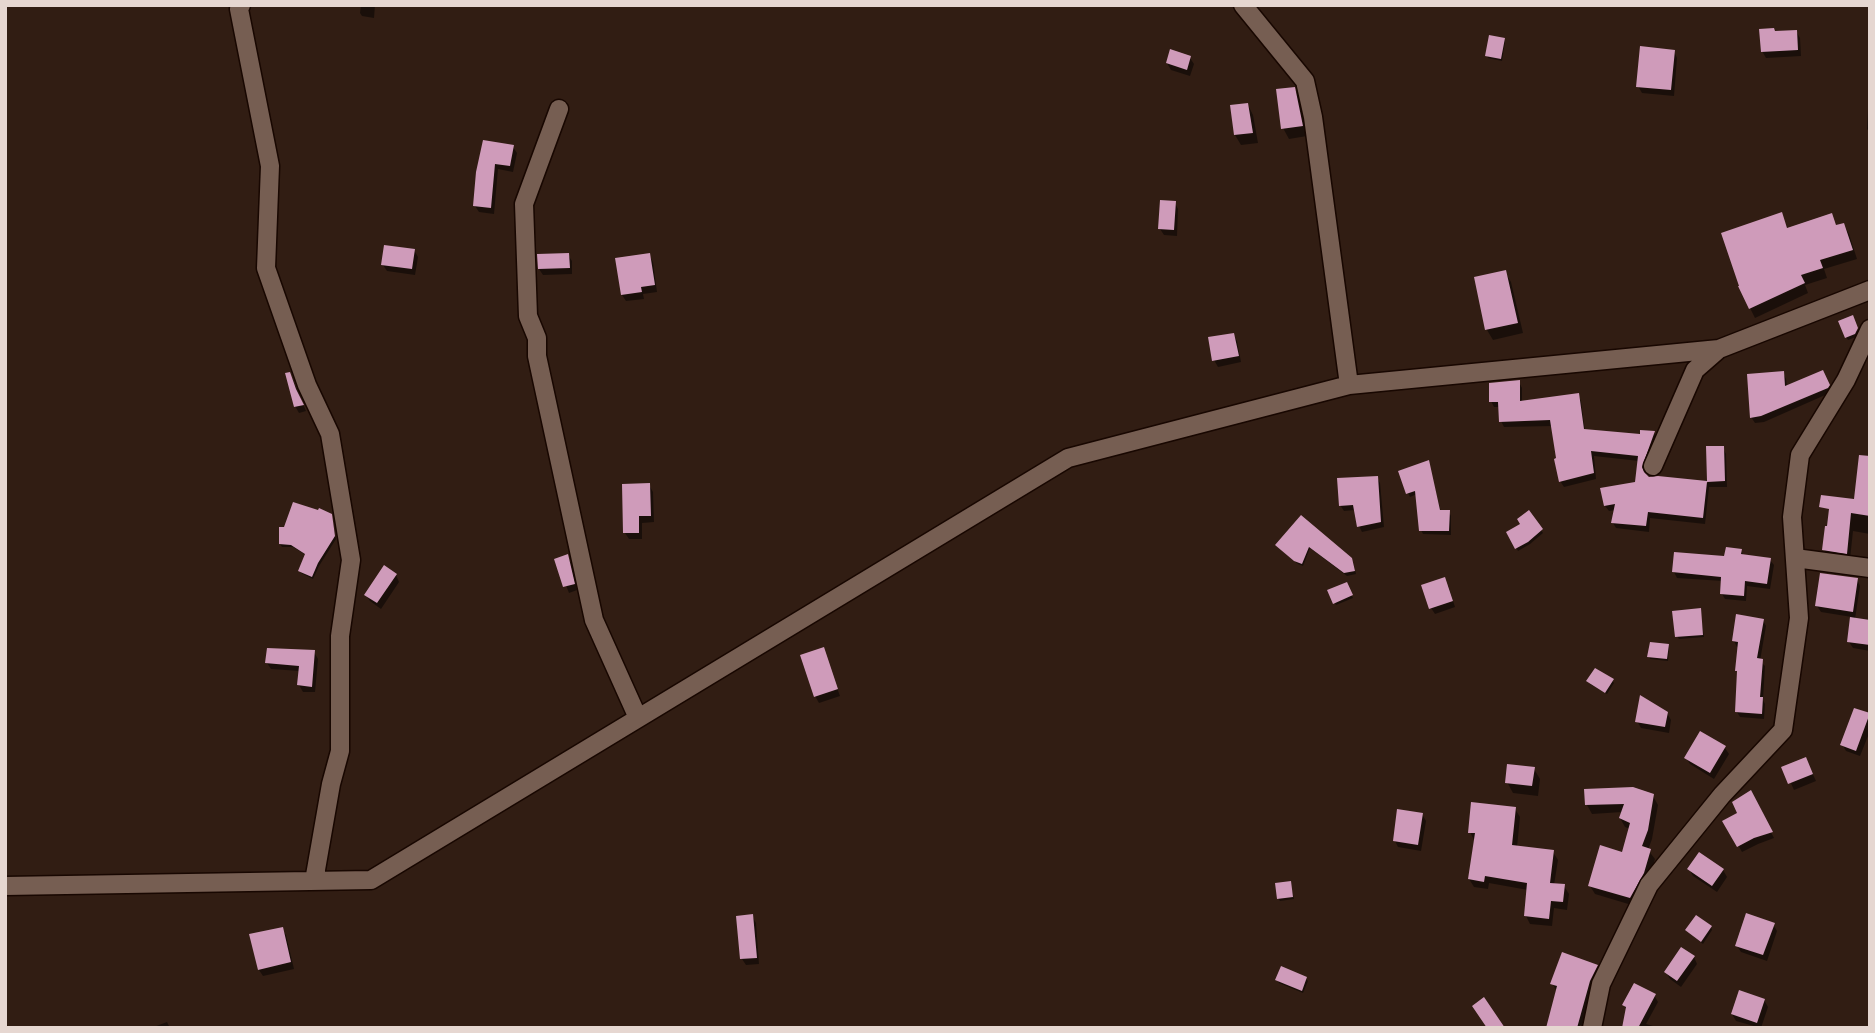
<!DOCTYPE html>
<html>
<head>
<meta charset="utf-8">
<style>
	body { margin:0 }
	#map { position:relative; width:1875px; height:1033px; overflow:hidden; background:#311d13; font-family:"Roboto Serif",serif }
	canvas { display:block }
	.frame { position:absolute; inset:0; border:7px solid #e6d7d1; pointer-events:none }
</style>
</head>
<body>
<div id="map">
<canvas width="1875" height="1033"></canvas>
<div class="frame"></div>
</div>
<script>
const ctx = document.querySelector('canvas').getContext('2d');
ctx.lineJoin = 'round';
function fillPath(path, color) { ctx.fillStyle = color; ctx.fill(path, 'evenodd'); }
function trace(path, color, width, dash) { ctx.strokeStyle = color; ctx.lineWidth = width; ctx.lineCap = dash ? 'butt' : 'round'; ctx.setLineDash(dash || []); ctx.stroke(path); }
const shadow = new Path2D(`
	M361,5H375L374,18L362,16L360,13Z
	M1796,31L1800,38L1801,56L1766,58L1762,51L1775,32Z
	M1504,39L1505,42L1502,61L1488,58L1487,55Z
	M1674,51L1677,58L1674,96L1642,93L1638,86Z
	M1190,58L1194,64L1190,76L1171,70L1167,63Z
	M1870,69V133L1867,129Z
	M1294,88L1300,99L1307,136L1289,139L1283,128Z
	M1248,105L1253,115L1258,143L1241,145L1235,135Z
	M513,147L517,153L513,172L498,169L494,214L479,212L475,206L478,172Z
	M1175,203L1178,209L1177,236L1164,235L1160,229Z
	M1781,214L1788,229L1831,215L1837,227L1844,225L1849,234L1857,259L1824,269L1827,278L1805,285L1808,293L1755,318L1750,308Z
	M414,250L418,257L415,275L387,271L383,265Z
	M568,255L572,261V274L543,275L539,269Z
	M649,255L653,262L657,292L643,294L644,299L626,301L622,295Z
	M1505,272L1511,282L1523,333L1493,340L1487,330L1476,278Z
	M1854,320L1858,332L1856,337L1848,340L1846,337Z
	M1233,334L1237,341L1241,362L1218,367L1214,360Z
	M1783,373L1786,379L1787,387L1825,377L1832,392L1764,422L1755,423L1751,417Z
	M289,374L293,380L306,411L299,413L295,406Z
	M1519,382L1522,388V402L1578,395L1581,401L1585,431L1641,435L1654,433L1657,439L1644,474L1649,478H1658L1708,483V448H1723L1726,454L1727,487H1709L1705,524L1650,518L1649,532L1616,528L1613,523L1616,510L1609,511L1605,506L1637,483L1639,461L1594,456L1596,479L1564,487L1560,481L1553,426L1504,427L1501,421L1500,407H1494L1491,401Z
	M1870,459V534L1853,531L1850,559L1828,556L1824,550L1856,501Z
	M1428,462L1441,512H1449L1451,516V535L1423,534L1421,530L1417,494L1410,497L1408,493Z
	M1377,478L1380,483L1384,527L1362,532L1359,526L1355,510L1344,511L1340,505Z
	M649,485L653,492L654,522L642,523V539H629L625,533Z
	M1528,512L1543,533L1530,544L1518,551L1508,533L1522,525Z
	M1301,517L1353,562L1356,574L1347,576L1310,548L1303,566L1298,564L1279,548Z
	M332,519L336,539L319,566L313,579L301,573L300,571L306,555L293,547H282L280,544Z
	M1741,551L1744,556L1770,560L1774,565L1770,589L1747,586L1746,601L1725,599L1722,594L1723,581L1677,578L1674,572L1726,558Z
	M567,556L571,563L577,590L569,593L556,560Z
	M396,575L399,582L381,609L370,601L366,595Z
	M1857,579L1860,586L1855,619L1870,621V651L1853,648L1849,642L1852,617L1821,612L1817,606Z
	M1346,584L1353,598L1336,605L1329,591Z
	M1448,585L1455,607L1435,614L1431,608Z
	M1700,610L1704,637L1679,639L1677,636Z
	M1763,620L1766,626L1760,661L1765,666L1763,700L1765,704L1764,719L1740,717L1737,712L1740,647H1737L1734,641Z
	M1668,645L1669,648L1668,661L1650,659L1649,656Z
	M823,650L840,696L819,703L815,696Z
	M314,652L318,659L315,692H303L299,685L300,671L271,669L267,663Z
	M1612,680L1614,683L1607,694L1590,684Z
	M1855,710L1870,715V731L1860,756L1846,751L1842,744Z
	M1667,713L1671,720L1669,733L1641,728L1637,721Z
	M1725,748L1729,754L1714,779L1690,764L1686,758Z
	M1809,766L1816,781L1794,790L1784,768Z
	M1534,769L1540,779L1538,796L1513,793L1507,782Z
	M1586,791L1653,796L1658,805L1652,839L1648,850L1655,859L1648,882L1635,906L1595,894L1590,886L1623,854L1630,829L1625,827L1620,818L1622,812L1592,814L1587,805Z
	M1750,793L1774,838L1758,844L1742,852L1725,822L1740,813Z
	M1515,809L1520,817L1517,847L1553,852L1558,860L1554,885L1564,886L1569,894L1567,910L1554,908L1552,926L1530,924L1526,916L1528,890L1489,883L1488,889L1474,887L1469,879L1474,840L1470,832Z
	M1422,814L1426,821L1421,851L1398,847L1395,841Z
	M1689,869L1723,870L1727,877L1717,892L1693,876Z
	M1290,882L1294,899L1280,901L1278,898Z
	M752,916L756,923L759,964L746,965L742,959Z
	M1773,924L1777,931L1767,961L1741,952L1737,946Z
	M1711,927L1712,930L1703,944L1687,931Z
	M282,929L286,935L294,969L263,976L259,970L251,936Z
	M1694,957L1697,964L1681,987L1670,979L1666,972Z
	M1597,966L1600,972L1593,987L1582,1026L1580,1025L1579,1028H1547L1556,990L1552,983Z
	M1306,979L1308,981L1303,993L1279,983L1277,980Z
	M1654,995L1658,1002L1646,1024L1660,1028H1624L1627,1011L1624,1005Z
	M1764,1000L1768,1007L1761,1028L1736,1021L1732,1014Z
	M167,1022L170,1028H151Z`);
const building = new Path2D(`
	M1774,28L1775,31L1797,30L1798,50L1761,52L1759,29Z
	M1489,35L1505,38L1501,59L1485,56Z
	M1640,46L1675,50L1671,90L1636,87Z
	M1170,49L1191,56L1187,70L1166,63Z
	M1295,87L1303,126L1281,129L1276,89Z
	M1248,103L1253,133L1234,135L1230,105Z
	M483,140L514,145L510,166L495,164L491,208L473,206L476,172Z
	M1160,200L1176,201L1174,230L1158,229Z
	M1782,212L1787,228L1832,213L1836,225L1844,223L1853,250L1820,260L1823,268L1801,275L1805,283L1749,309L1738,286H1739L1721,233Z
	M384,245L415,249L412,269L381,265Z
	M569,253L570,268L538,269L537,254Z
	M650,253L655,285L641,287L642,292L621,295L615,258Z
	M1506,270L1518,323L1485,330L1474,277Z
	M1853,315L1858,328L1855,334L1845,338L1838,321Z
	M1234,333L1239,356L1212,361L1208,337Z
	M1823,370L1830,385L1828,388L1761,416L1750,418L1747,374L1784,371L1785,386Z
	M290,372L296,389L304,405L294,407L285,373Z
	M1520,380V401L1579,393L1584,429L1640,434V430L1655,431L1642,467L1644,472L1649,477L1658,476L1707,481L1706,446H1724L1725,481L1707,482L1703,518L1648,512L1646,526L1611,523L1615,504L1604,506L1600,488L1635,482L1638,456L1591,451L1594,473L1559,482L1554,459L1556,458L1550,420L1499,422L1498,402H1489V383Z
	M1859,455L1870,456V516L1851,513L1847,554L1822,550L1825,526H1827L1829,509L1819,507L1821,495L1854,499Z
	M1429,460L1440,510H1450L1449,531H1419L1415,491L1406,494L1398,471Z
	M1378,476L1381,522L1357,527L1353,505L1339,506L1337,478Z
	M650,483L651,516H639V533H623L622,484Z
	M293,502L318,510L319,508L332,514L335,536L318,563L312,577L298,571L305,554L291,545L279,544V527H284Z
	M1529,510L1543,529L1528,542L1515,549L1506,532L1520,524L1517,519Z
	M1301,515L1352,558L1355,571L1344,573L1309,547L1302,564L1294,561L1275,545Z
	M1726,547L1742,549L1741,554L1771,558L1767,584L1745,581L1744,596L1720,594L1721,577L1672,572L1674,552L1724,556Z
	M568,554L575,584L563,587L554,559Z
	M384,565L397,574L377,603L364,595Z
	M1820,573L1858,578L1853,612L1815,606Z
	M1445,577L1453,601L1429,609L1421,585Z
	M1347,582L1353,595L1333,604L1327,590Z
	M1701,608L1703,635L1675,637L1672,611Z
	M1736,614L1764,619L1757,658L1763,659L1760,697H1763L1762,714L1735,712L1737,671H1735L1738,642L1732,641Z
	M1850,617L1870,620V645L1847,642Z
	M1650,642L1669,644L1667,659L1647,657Z
	M824,647L838,689L814,697L800,655Z
	M267,648L315,650L312,687L297,685L299,666L265,663Z
	M1595,668L1614,679L1605,693L1586,681Z
	M1640,695L1668,712L1665,727L1635,722Z
	M1854,708L1870,713L1856,751L1840,745Z
	M1700,731L1726,746L1710,773L1684,758Z
	M1806,757L1813,774L1788,784L1781,767Z
	M1507,764L1535,767L1532,786L1505,783Z
	M1633,787L1654,794L1648,830L1642,846L1651,849L1644,873L1630,898L1588,886L1600,845L1622,852L1630,823L1619,818L1624,804L1585,805L1584,789Z
	M1751,790L1773,832L1754,838L1737,847L1722,821L1737,813L1732,802Z
	M1471,802L1516,807L1512,845L1554,850L1550,883L1565,884L1563,902L1551,901L1549,919L1524,916L1527,883L1485,876L1484,882L1468,879L1475,833H1468Z
	M1397,809L1423,813L1418,845L1393,841Z
	M1699,852L1724,869L1712,886L1687,869Z
	M1291,881L1293,897L1277,899L1275,883Z
	M1746,913L1775,923L1763,955L1735,946Z
	M753,914L757,958L740,959L736,916Z
	M1696,915L1712,926L1701,942L1685,930Z
	M283,927L291,962L258,970L249,934Z
	M1681,947L1695,956L1677,981L1664,972Z
	M1562,952L1598,965L1590,981L1577,1028H1546L1557,986L1550,984Z
	M1281,966L1307,977L1302,991L1275,980Z
	M1634,983L1656,994L1638,1028H1622L1626,1007L1622,1005Z
	M1739,990L1765,999L1757,1023L1731,1014Z
	M1484,997L1505,1028H1487L1472,1006Z`);
const street = new Path2D(`
	M241,5L239,9L270,166L266,268L307,385L330,434L351,560L340,636V751L331,784L314,881
	M1243,5L1305,81L1313,117L1349,385
	M559,109L524,204L528,316L537,338V356L594,620L638,718
	M1653,466L1695,370L1719,349
	M1795,558L1870,568
	M5,886L371,880L1068,458L1349,385L1719,349L1870,290
	M1592,1028L1601,984L1649,885L1722,795L1783,730L1799,618L1792,517L1800,455L1846,380L1870,329`);
fillPath(shadow, '#0007');
fillPath(building, '#cf9bba');
trace(street, '#180701', 21);
trace(street, '#765e52', 18);
</script>
</body>
</html>
